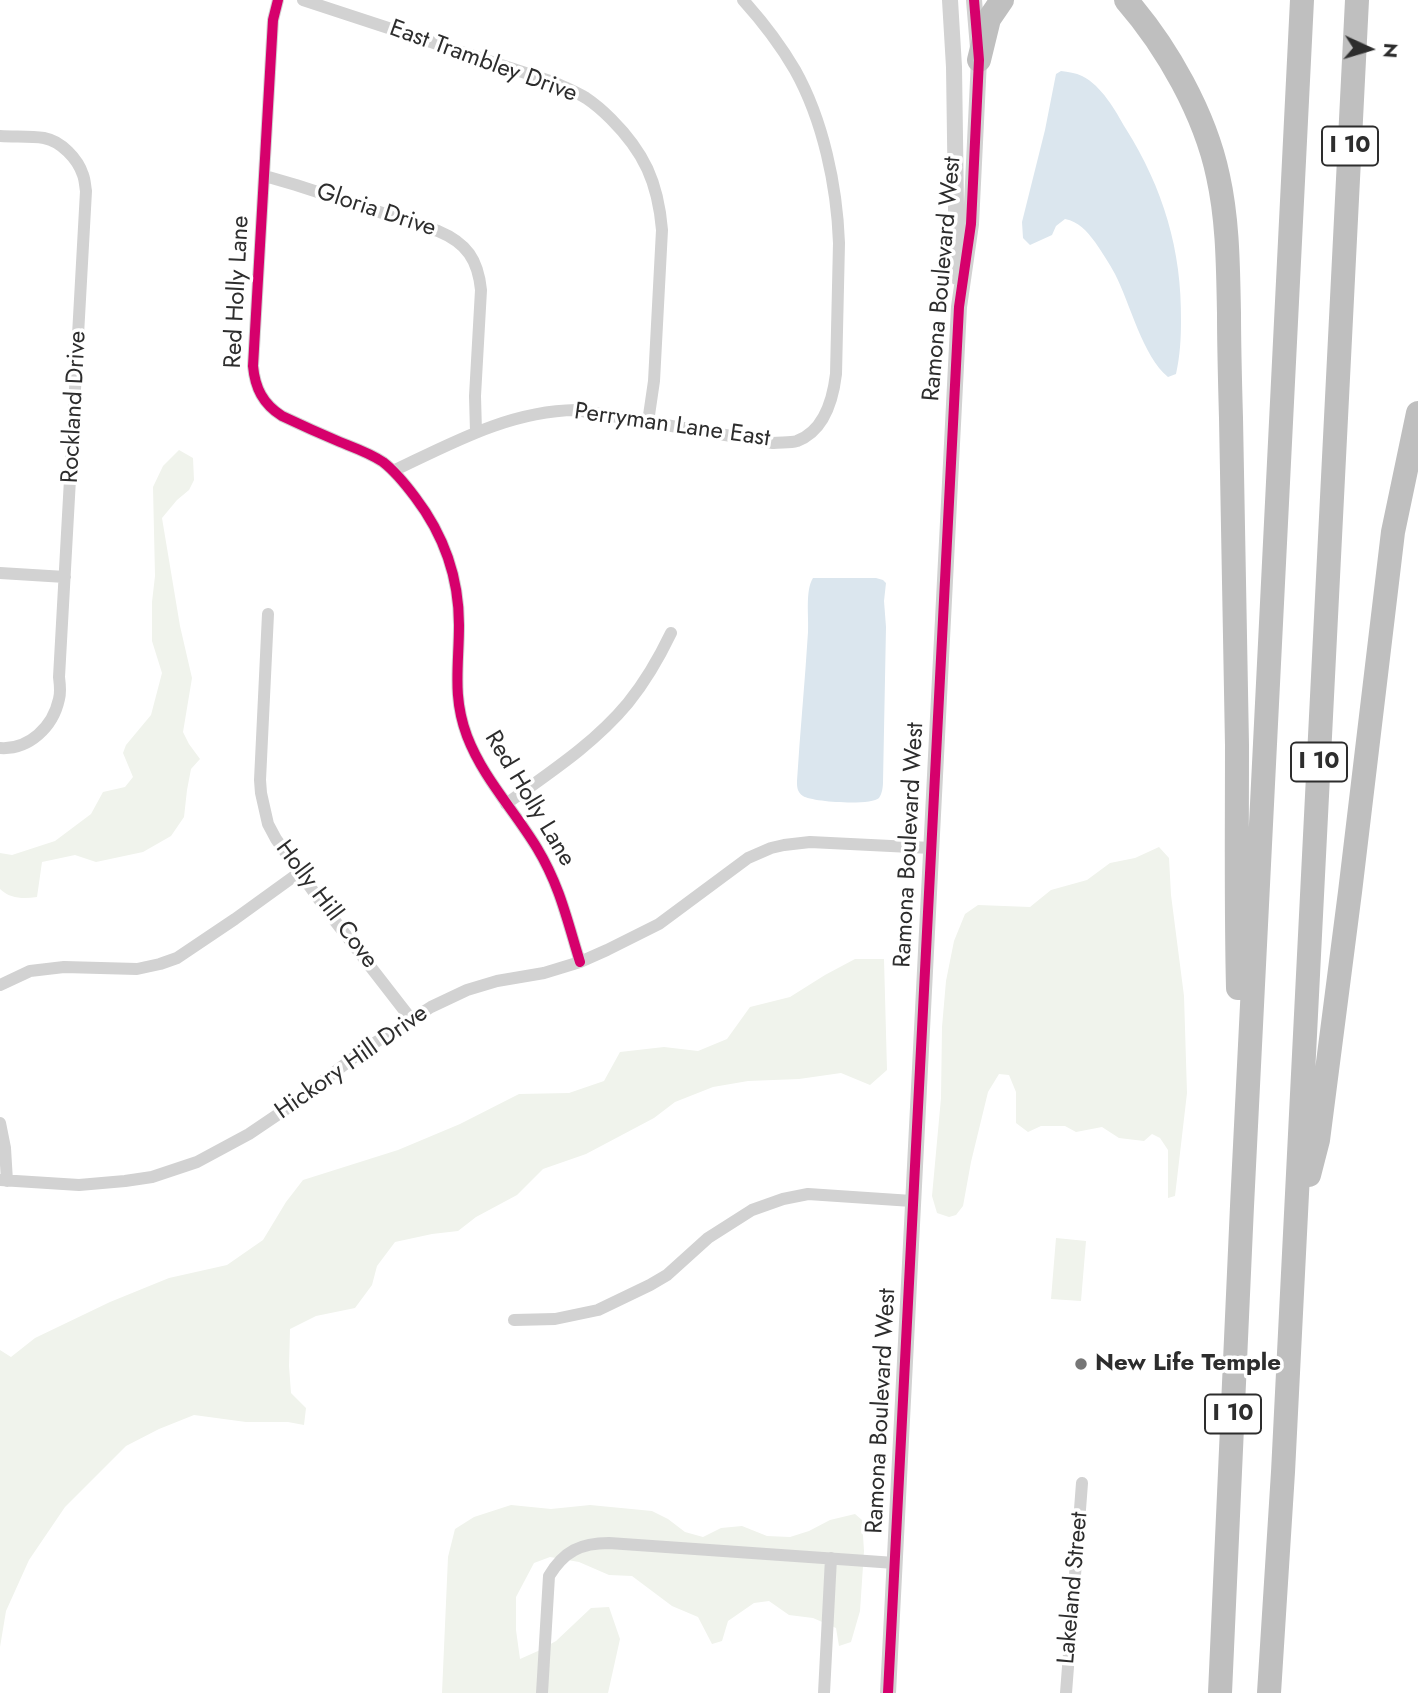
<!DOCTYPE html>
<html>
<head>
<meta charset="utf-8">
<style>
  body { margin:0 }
  #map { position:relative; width:1418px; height:1693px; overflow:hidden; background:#fff; font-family:Jost,sans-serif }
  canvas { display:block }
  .north { position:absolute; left:1334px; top:14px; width:70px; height:70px; -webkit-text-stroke:5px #fff; paint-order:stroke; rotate:94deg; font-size:19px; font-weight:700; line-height:28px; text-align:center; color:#2d2d2d }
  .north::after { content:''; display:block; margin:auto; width:24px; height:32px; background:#2d2d2d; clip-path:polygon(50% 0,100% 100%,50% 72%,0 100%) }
</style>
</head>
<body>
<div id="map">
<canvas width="1418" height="1693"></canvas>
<div class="north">N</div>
</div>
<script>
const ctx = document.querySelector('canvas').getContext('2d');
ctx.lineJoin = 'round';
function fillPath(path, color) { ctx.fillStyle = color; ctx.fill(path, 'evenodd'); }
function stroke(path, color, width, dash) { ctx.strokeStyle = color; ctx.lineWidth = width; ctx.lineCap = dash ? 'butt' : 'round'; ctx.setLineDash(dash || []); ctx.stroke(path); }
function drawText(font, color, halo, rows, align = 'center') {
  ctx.font = font + ' Jost,sans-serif'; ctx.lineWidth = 7; ctx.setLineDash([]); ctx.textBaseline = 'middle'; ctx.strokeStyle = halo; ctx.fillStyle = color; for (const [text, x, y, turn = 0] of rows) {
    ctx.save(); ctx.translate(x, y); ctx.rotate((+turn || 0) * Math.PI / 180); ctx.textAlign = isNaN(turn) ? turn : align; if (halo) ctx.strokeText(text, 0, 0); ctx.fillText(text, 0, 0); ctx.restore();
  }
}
const green = new Path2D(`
  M179,450L193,458L194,480L189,490L177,500L162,518L180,626L192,678L183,732L189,744L200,759L191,769L187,790L184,817L171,836L143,852L96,862L75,855L42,862L37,897C24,899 10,899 0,889V853L12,855L55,841L91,814L103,792L125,787L133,777L123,753L126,745L151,715L162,673L152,641V602L155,576L153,487L163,466Z
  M1159,847L1169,858L1171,895L1184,996L1187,1093L1175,1196L1168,1198V1150L1160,1138L1152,1134L1144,1141L1119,1138L1102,1127L1076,1132L1065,1126H1041L1028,1132L1016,1123V1092L1009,1075L999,1074L988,1092L971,1162L963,1206L956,1215L949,1217L937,1213L932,1196L941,1098L942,1027L946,981L954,941L965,914L978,905L1030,907L1051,890L1087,880L1110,863L1135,858Z
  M855,959H884L887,1070L870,1085L841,1073L799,1079L748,1081L713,1087L675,1102L654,1118L586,1154L543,1169L517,1195L476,1217L458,1231L432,1234L395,1242L377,1266L372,1285L355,1308L316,1316L290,1329L289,1366L291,1393L306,1408L304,1425L288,1422H246L194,1415L159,1429L126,1446L65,1507L29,1560L6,1611L0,1647V1350L11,1357L35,1338L110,1302L169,1278L227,1265L263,1240L286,1202L303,1180L398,1150L460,1124L519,1094L569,1093L604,1081L620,1052L664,1047L698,1051L727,1039L750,1007L790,997L825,975Z
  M1056,1238L1086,1241L1081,1301L1051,1299Z
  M511,1505L551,1509L590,1505L652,1511L668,1519L685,1532L703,1537L721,1528L742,1526L767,1536L790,1537L809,1531L830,1520L855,1514L862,1520L864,1551L860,1611L851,1642L839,1646L836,1628L813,1618L789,1615L769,1601L754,1603L728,1621L722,1641L712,1644L698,1617L672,1606L632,1576L609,1575L579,1562L550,1557L534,1563L516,1597V1630L520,1659L538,1651L556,1641L591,1608L609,1607L620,1639L608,1693H442L448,1557L455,1529L474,1517Z`);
const water = new Path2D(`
  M1061,71C1068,72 1076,73 1082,76C1102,86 1115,110 1126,129C1163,188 1182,250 1181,321C1181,339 1180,356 1176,374L1168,377C1143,357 1130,303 1115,274C1109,263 1102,252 1095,242C1086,230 1079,222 1065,219L1056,226L1052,235L1030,245L1023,238L1022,222L1045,130L1056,74Z
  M813,578H876L883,580L886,583L884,601L886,627L883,782C883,787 882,794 879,798C871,806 812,802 803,796C797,792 797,787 797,781C800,731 805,682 808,632C809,618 805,590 813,578Z`);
const minor = new Path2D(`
  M278,0L273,20L253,366C255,388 263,404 282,416C301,425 321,434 340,442C355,448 370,453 383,462C396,472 406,485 415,497C444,535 459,578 459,625C459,666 452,696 467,736C483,778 514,810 537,848C560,886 567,920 580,962
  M303,0L556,83C566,88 576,92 586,98C595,104 603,111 611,119C644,152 658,182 662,230L654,381L648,422
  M0,136C14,137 30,136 44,138C61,141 78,159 83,175C85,180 85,186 86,191L59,677C60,685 61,692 59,699C53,727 29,750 0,748
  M265,176L296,185L438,231C467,243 478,260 481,290L475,396L476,432
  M393,471C452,443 509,411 576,410L773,443C781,442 790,443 797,441C824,431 833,399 836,374L839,243C837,186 823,120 795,70C781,46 762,21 743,0
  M0,573L65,577
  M268,614L260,780L261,793L268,824L276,839L328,912L411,1019
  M506,804C549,773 594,744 628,703C645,682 659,658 671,633
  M0,985L30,971L64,967L137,969L160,964L177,958L235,919L300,872
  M0,1123L5,1148L7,1181
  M0,1180L79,1185L125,1181L152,1177L197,1162L249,1134L286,1109L365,1049L431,1007L467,990L497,981L544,973L580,962L607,950L659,924L748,858L771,848L784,845L810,842L931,848
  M514,1320L555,1319L598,1310L650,1285L667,1275L708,1238L752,1210L783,1199L808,1194L912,1201
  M542,1693L549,1576C564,1551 581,1543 609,1543L895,1563
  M824,1693L831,1558
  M1066,1693L1082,1483`);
const tertiary = new Path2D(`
  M950,0L954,67L957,277
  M888,1693L959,307L971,224L979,60L974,0`);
const motorway = new Path2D(`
  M1126,0C1167,47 1205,114 1218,176C1228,221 1228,267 1229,313C1229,348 1230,383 1231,418C1234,527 1236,636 1237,745C1237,826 1236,907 1238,988
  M979,60L989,19L1002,0
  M1309,1175L1318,1140L1350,892L1393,532L1418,413
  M1220,1693L1242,1206L1302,0
  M1269,1693L1283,1472L1357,0`);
const cycleway = new Path2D(`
  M278,0L273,20L253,366C255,388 263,404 282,416C301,425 321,434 340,442C355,448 370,453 383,462C396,472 406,485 415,497C444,535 459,578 459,625C459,666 452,696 467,736C483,778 514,810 537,848C560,886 567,920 580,962
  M888,1693L959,307L971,224L979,60L974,0`);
const markers = [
  [1081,1364,7,"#767676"]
];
const shields = [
  [1350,146,56],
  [1319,762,56],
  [1233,1414,56]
];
const shieldNames = [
  ["I 10",1350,146],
  ["I 10",1319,762],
  ["I 10",1233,1414]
];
const streetNames = [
  ["East Trambley Drive",483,62,20],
  ["Gloria Drive",376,211,18],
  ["Ramona Boulevard West",943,279,-85],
  ["Red Holly Lane",238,292,-87],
  ["Rockland Drive",75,407,-87],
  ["Perryman Lane East",672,426,8],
  ["Red Holly Lane",529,799,59],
  ["Ramona Boulevard West",910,845,-87],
  ["Holly Hill Cove",326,905,53],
  ["Hickory Hill Drive",352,1063,-35],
  ["Ramona Boulevard West",882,1411,-87],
  ["Lakeland Street",1074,1588,-85]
];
const poiNames = [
  ["New Life Temple",1095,1364]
];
fillPath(green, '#f0f3ec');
fillPath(water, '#dbe6ee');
stroke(minor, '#d2d2d2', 12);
stroke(tertiary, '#d2d2d2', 16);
stroke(motorway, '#bfbfbf', 24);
stroke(cycleway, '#d6006c', 10);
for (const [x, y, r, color] of markers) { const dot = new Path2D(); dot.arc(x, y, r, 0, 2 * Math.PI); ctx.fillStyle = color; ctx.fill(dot); stroke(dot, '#fff', 2.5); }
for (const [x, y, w] of shields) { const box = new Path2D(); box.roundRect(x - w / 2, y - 19.5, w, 39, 5); ctx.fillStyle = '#fff'; ctx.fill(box); stroke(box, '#2d2d2d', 2); }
drawText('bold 23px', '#2d2d2d', null, shieldNames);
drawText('24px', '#2d2d2d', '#fff', streetNames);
drawText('bold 24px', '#2d2d2d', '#fff', poiNames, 'left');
</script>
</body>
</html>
